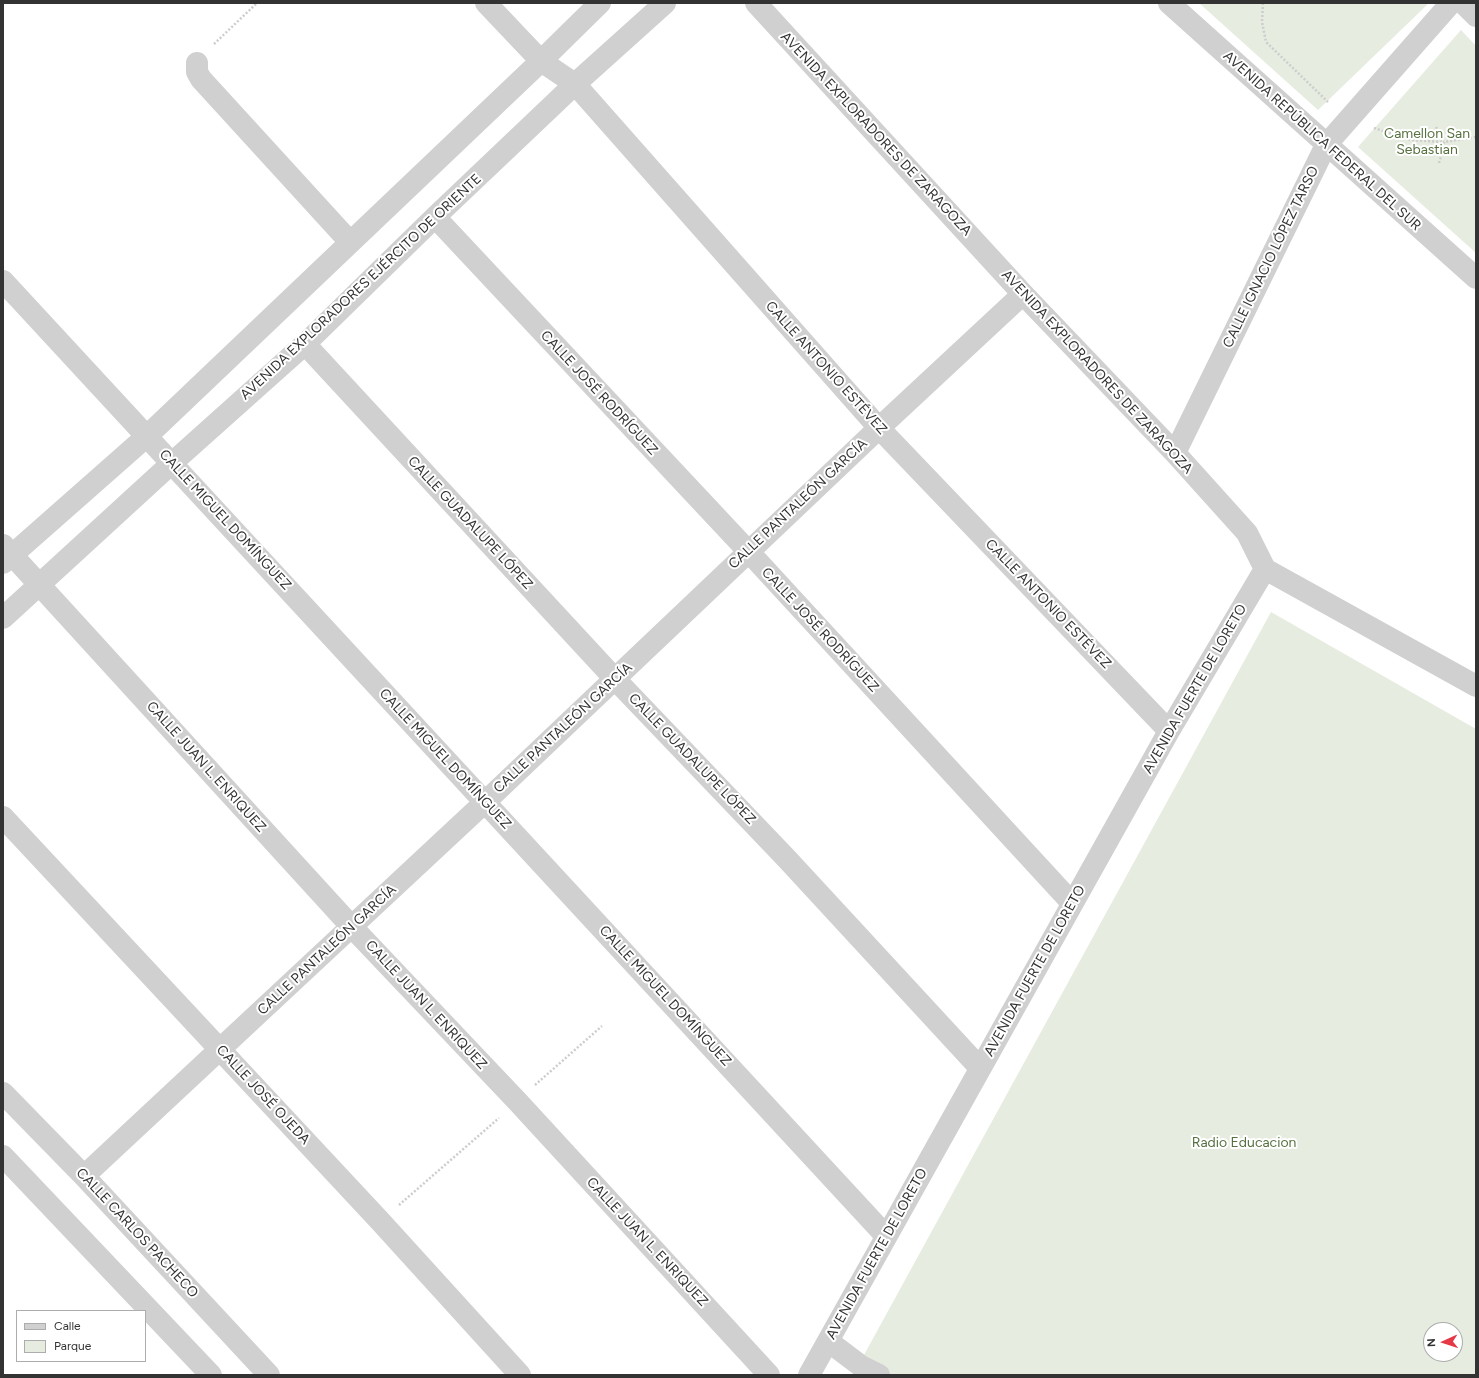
<!DOCTYPE html>
<html>
<head>
<meta charset="utf-8">
<style>
  body { margin:0 }
  #map { position:relative; width:1479px; height:1378px; overflow:hidden; background:#fff; font-family:Figtree,sans-serif }
  canvas { display:block }
  .frame { position:absolute; inset:0; border:4px solid #333; pointer-events:none }
  .legend { position:absolute; left:16px; top:1310px; width:130px; height:52px; box-sizing:border-box; background:#fff; border:1px solid #adadad; margin:0; padding:5px 7px; list-style:none; font-size:12px; color:#333 }
  .legend li { display:flex; align-items:center; gap:8px; height:20px }
  .legend b { width:20px; border:1px solid #adadad }
  .north { position:absolute; left:1423px; top:1322px; width:40px; height:40px; box-sizing:border-box; background:#fff; border:1px solid #adadad; border-radius:50%; rotate:267deg; font-size:11px; font-weight:700; line-height:16px; text-align:center; color:#333 }
  .north::after { content:''; display:block; margin:auto; width:14px; height:18px; background:#e63946; clip-path:polygon(50% 0,100% 100%,50% 72%,0 100%) }
</style>
</head>
<body>
<div id="map">
<canvas width="1479" height="1378"></canvas>
<div class="frame"></div>
<ul class="legend">
<li><b style="height:5px;background:#d0d0d0"></b>Calle</li>
<li><b style="height:11px;background:#e6ecdf"></b>Parque</li>
</ul>
<div class="north">N</div>
</div>
<script>
const ctx = document.querySelector('canvas').getContext('2d');
ctx.lineJoin = 'round';
function fillPath(path, color) { ctx.fillStyle = color; ctx.fill(path, 'evenodd'); }
function stroke(path, color, width, dash) { ctx.strokeStyle = color; ctx.lineWidth = width; ctx.lineCap = dash ? 'butt' : 'round'; ctx.setLineDash(dash || []); ctx.stroke(path); }
function drawText(font, color, halo, rows, align = 'center') {
  ctx.font = font + ' Figtree,sans-serif'; ctx.lineWidth = 4; ctx.setLineDash([]); ctx.textBaseline = 'middle'; ctx.strokeStyle = halo; ctx.fillStyle = color; for (const [text, x, y, turn = 0] of rows) {
    ctx.save(); ctx.translate(x, y); ctx.rotate((+turn || 0) * Math.PI / 180); ctx.textAlign = isNaN(turn) ? turn : align; if (halo) ctx.strokeText(text, 0, 0); ctx.fillText(text, 0, 0); ctx.restore();
  }
}
const green = new Path2D(`
  M1199,3H1429L1318,110Z
  M1461,30L1476,46V253L1358,147Z
  M1271,612L1476,729V1375H853ZM1431,1330H1455V1354H1431Z`);
const path = new Path2D(`
  M1263,3L1262,22L1266,42L1328,102
  M214,44L257,3
  M1436,127L1444,141
  M1374,128L1411,140L1444,142
  M1439,163L1444,147V142L1476,137
  M535,1085L602,1026
  M399,1205L499,1118`);
const minor = new Path2D(`
  M486,3L541,61L575,84L879,428L1169,731
  M756,3L1023,294L1175,453L1247,533L1265,569L1476,686
  M1169,3L1476,278
  M1463,3L1476,16
  M197,63V72L201,79L350,242
  M435,217L748,551L1072,903
  M3,281L886,1236
  M305,344L615,679L787,859L980,1068
  M1175,453L1326,145L1451,3
  M3,545L351,926L518,1102L769,1375
  M3,563L147,436L541,61L600,3
  M3,618L172,463L305,344L435,217L575,84L665,3
  M3,817L380,1221L520,1375
  M3,1093L84,1176L269,1375
  M3,1156L211,1375
  M84,1176L484,803L879,428L1023,294
  M828,1341L861,1366L879,1375
  M809,1375L1169,731L1265,569`);
const streetNames = [
  ["AVENIDA EXPLORADORES DE ZARAGOZA",876,134,47],
  ["AVENIDA REPÚBLICA FEDERAL DEL SUR",1322,141,42],
  ["CALLE IGNACIO LÓPEZ TARSO",1271,257,-64],
  ["AVENIDA EXPLORADORES EJÉRCITO DE ORIENTE",361,287,-43],
  ["CALLE ANTONIO ESTÉVEZ",826,368,48],
  ["AVENIDA EXPLORADORES DE ZARAGOZA",1097,372,47],
  ["CALLE JOSÉ RODRÍGUEZ",599,393,47],
  ["CALLE PANTALEÓN GARCÍA",798,504,-43],
  ["CALLE MIGUEL DOMÍNGUEZ",225,520,47],
  ["CALLE GUADALUPE LÓPEZ",470,523,47],
  ["CALLE ANTONIO ESTÉVEZ",1048,604,46],
  ["CALLE JOSÉ RODRÍGUEZ",820,630,47],
  ["AVENIDA FUERTE DE LORETO",1195,689,-60],
  ["CALLE PANTALEÓN GARCÍA",563,728,-43],
  ["CALLE MIGUEL DOMÍNGUEZ",445,759,47],
  ["CALLE GUADALUPE LÓPEZ",692,759,46],
  ["CALLE JUAN L. ENRIQUEZ",206,767,48],
  ["CALLE PANTALEÓN GARCÍA",327,950,-43],
  ["AVENIDA FUERTE DE LORETO",1035,971,-61],
  ["CALLE MIGUEL DOMÍNGUEZ",665,996,47],
  ["CALLE JUAN L. ENRIQUEZ",426,1005,47],
  ["CALLE JOSÉ OJEDA",263,1095,47],
  ["CALLE CARLOS PACHECO",137,1233,47],
  ["CALLE JUAN L. ENRIQUEZ",647,1242,47],
  ["AVENIDA FUERTE DE LORETO",877,1254,-61]
];
const parkNames = [
  ["Camellon San",1427,134],
  ["Sebastian",1427,150],
  ["Radio Educacion",1244,1143]
];
fillPath(green, '#e6ecdf');
stroke(path, '#cdcdcd', 2.5, [2, 2]);
stroke(minor, '#d0d0d0', 22);
drawText('14px', '#333', '#fff', streetNames);
drawText('14px', '#56703f', '#fff', parkNames);
</script>
</body>
</html>
